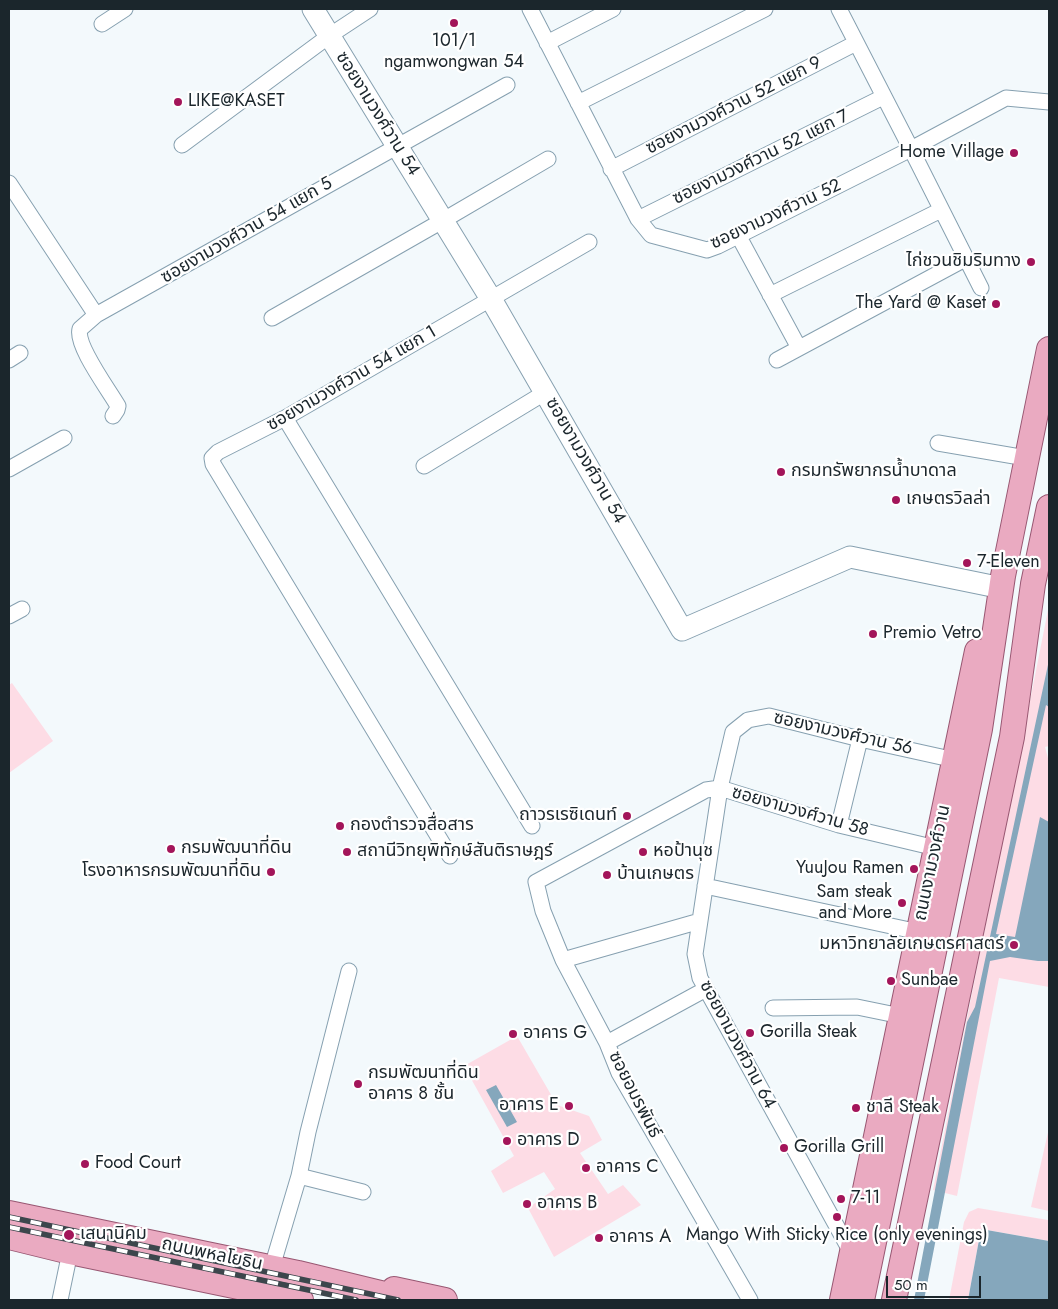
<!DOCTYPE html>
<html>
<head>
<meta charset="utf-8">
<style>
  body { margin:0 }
  #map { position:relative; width:1058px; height:1309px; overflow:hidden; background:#f3f9fc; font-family:Jost,sans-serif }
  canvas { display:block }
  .frame { position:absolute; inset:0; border:10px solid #1b262c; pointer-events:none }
  .scale { position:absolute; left:886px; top:1276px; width:95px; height:22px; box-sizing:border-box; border:2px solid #1b262c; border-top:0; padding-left:6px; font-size:15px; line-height:18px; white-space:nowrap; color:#1b262c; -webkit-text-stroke:4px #fff; paint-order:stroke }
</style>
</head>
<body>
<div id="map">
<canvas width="1058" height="1309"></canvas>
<div class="frame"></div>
<div class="scale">50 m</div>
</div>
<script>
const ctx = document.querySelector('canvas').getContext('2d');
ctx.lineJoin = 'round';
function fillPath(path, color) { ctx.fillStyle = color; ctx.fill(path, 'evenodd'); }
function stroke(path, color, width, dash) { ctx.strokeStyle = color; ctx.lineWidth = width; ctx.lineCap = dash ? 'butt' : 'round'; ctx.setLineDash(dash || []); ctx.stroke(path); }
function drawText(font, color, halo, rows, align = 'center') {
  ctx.font = font + ' Jost,"Noto Sans Thai",sans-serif'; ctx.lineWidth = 4.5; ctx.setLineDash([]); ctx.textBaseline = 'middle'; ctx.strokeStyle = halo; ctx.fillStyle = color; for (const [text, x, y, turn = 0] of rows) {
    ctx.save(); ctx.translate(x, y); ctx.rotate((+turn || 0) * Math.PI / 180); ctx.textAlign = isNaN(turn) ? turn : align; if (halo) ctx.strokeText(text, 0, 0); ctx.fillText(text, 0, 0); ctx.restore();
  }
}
const green = new Path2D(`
  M1049,605V746L1045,747L1049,762V987L999,978L957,1196L933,1190Z
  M12,683L53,741L9,773V685Z
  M517,1036L557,1105L589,1116L602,1140L580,1153L608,1194L623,1185L641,1205L554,1257L528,1208L555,1189L544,1172L503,1193L491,1171L514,1156L464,1066Z
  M1049,1128V1211L1031,1207Z
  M978,1208L1048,1220L1049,1241L981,1229L968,1300H949L964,1222L969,1212Z`);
const water = new Path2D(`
  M1049,660V707L1046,705L996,934L1015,937L1040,817L1049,822V961H1038L1010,957L990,961L924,1300H914L967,1022L975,1007Z
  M496,1085L517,1122L507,1127L486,1090Z
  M981,1229L1049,1241V1300H968Z`);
const street = new Path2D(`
  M530,9L638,219L651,235L707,250L718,246L911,149L1006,98L1049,102
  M839,9L911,149L981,288
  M102,24L125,9
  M547,43L613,9
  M578,103L765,9
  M182,145L329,36L370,9
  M611,169L856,43
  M9,183L96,315
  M638,219L883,97
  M738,235L799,348
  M770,295L941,210
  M272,318L442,221L548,159
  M9,360L20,353
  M777,360L965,259
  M113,416L117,410L118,406C109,390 75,345 80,329L96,315L507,85
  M285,418L532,826
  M938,443L1026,458
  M424,466L546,392
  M9,469L64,438
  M9,616L22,609
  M839,825L860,739
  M450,856L213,464L212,458L218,452L285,418L589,242
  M705,886L919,932
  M563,960L700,921
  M773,1008L857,1007L901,1016
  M607,1043L706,989
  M299,1176L363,1192
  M852,1254L700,978L695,954L720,788L733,732L748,720L769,716L860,739L955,760
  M272,1267L299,1176L308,1132L349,971
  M60,1300L70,1252
  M750,1300L619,1073L607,1043L563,960L543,911L536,882L706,790L720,788L839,825L936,848`);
const secondary = new Path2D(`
  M313,9L491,299L682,630L850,557L997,587`);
const primary = new Path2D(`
  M9,1213L298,1273L409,1300
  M9,1237L70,1252L301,1300
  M394,1289L445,1300
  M842,1300L977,651
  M862,1300L980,729L1003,576L1049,349
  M894,1300L1012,737L1033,584L1049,507`);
const rail = new Path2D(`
  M9,1217L398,1300
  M9,1227L356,1300`);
const markers = [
  [454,23,5,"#a3155a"],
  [178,102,5,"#a3155a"],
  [1014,153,5,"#a3155a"],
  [1031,262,5,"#a3155a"],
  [996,304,5,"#a3155a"],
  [781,472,5,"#a3155a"],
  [896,500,5,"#a3155a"],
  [967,563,5,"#a3155a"],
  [873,634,5,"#a3155a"],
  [627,816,5,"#a3155a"],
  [340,826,5,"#a3155a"],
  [171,849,5,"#a3155a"],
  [347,852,5,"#a3155a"],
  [643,852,5,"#a3155a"],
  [914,869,5,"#a3155a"],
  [271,872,5,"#a3155a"],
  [607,875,5,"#a3155a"],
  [902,903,5,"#a3155a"],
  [1014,945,5,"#a3155a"],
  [891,981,5,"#a3155a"],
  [750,1033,5,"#a3155a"],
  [513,1034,5,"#a3155a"],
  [358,1084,5,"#a3155a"],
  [569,1106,5,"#a3155a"],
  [856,1108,5,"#a3155a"],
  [507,1141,5,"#a3155a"],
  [784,1148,5,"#a3155a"],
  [85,1164,5,"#a3155a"],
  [586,1168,5,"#a3155a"],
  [841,1199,5,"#a3155a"],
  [527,1204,5,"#a3155a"],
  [837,1217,5,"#a3155a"],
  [69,1235,6,"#a3155a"],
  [599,1238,5,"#a3155a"]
];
const poiNames = [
  ["101/1",454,42,"center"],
  ["ngamwongwan 54",454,63,"center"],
  ["LIKE@KASET",188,102],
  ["Home Village",1004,153,"right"],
  ["ไก่ชวนชิมริมทาง",1021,262,"right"],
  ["The Yard @ Kaset",986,304,"right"],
  ["กรมทรัพยากรน้ำบาดาล",791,472],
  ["เกษตรวิลล่า",906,500],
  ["7-Eleven",977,563],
  ["Premio Vetro",883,634],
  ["ถาวรเรซิเดนท์",617,816,"right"],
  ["กองตำรวจสื่อสาร",350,826],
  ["กรมพัฒนาที่ดิน",181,849],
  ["สถานีวิทยุพิทักษ์สันติราษฎร์",357,852],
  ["หอป้านุช",653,852],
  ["YuuJou Ramen",904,869,"right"],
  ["โรงอาหารกรมพัฒนาที่ดิน",261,872,"right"],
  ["บ้านเกษตร",617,875],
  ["Sam steak",892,893,"right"],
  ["and More",892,914,"right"],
  ["มหาวิทยาลัยเกษตรศาสตร์",1004,945,"right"],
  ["Sunbae",901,981],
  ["Gorilla Steak",760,1033],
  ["อาคาร G",523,1034],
  ["กรมพัฒนาที่ดิน",368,1074],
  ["อาคาร 8 ชั้น",368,1095],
  ["อาคาร E",559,1106,"right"],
  ["ชาลี Steak",866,1108],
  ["อาคาร D",517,1141],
  ["Gorilla Grill",794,1148],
  ["Food Court",95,1164],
  ["อาคาร C",596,1168],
  ["7-11",851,1199],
  ["อาคาร B",537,1204],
  ["เสนานิคม",80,1235],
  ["Mango With Sticky Rice (only evenings)",837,1236,"center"],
  ["อาคาร A",609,1238]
];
const streetNames = [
  ["ซอยงามวงศ์วาน 52 แยก 9",734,106,-27],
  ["ซอยงามวงศ์วาน 54",377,114,58],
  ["ซอยงามวงศ์วาน 52 แยก 7",761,158,-26],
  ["ซอยงามวงศ์วาน 52",776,215,-25],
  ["ซอยงามวงศ์วาน 54 แยก 5",247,231,-30],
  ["ซอยงามวงศ์วาน 54 แยก 1",352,379,-30],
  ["ซอยงามวงศ์วาน 54",585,461,60],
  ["ซอยงามวงศ์วาน 56",843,734,13],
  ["ซอยงามวงศ์วาน 58",800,812,16],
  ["ถนนงามวงศ์วาน",933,863,-78],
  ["ซอยงามวงศ์วาน 64",737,1045,62],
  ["ซอยอมรพันธ์",634,1095,63],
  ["ถนนพหลโยธิน",212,1255,12]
];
fillPath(green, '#fddce5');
fillPath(water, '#85a7bc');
stroke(street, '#86a0b0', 17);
stroke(secondary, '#86a0b0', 23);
stroke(primary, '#985772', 26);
stroke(street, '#fff', 15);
stroke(secondary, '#fff', 21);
stroke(primary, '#eaaac1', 24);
stroke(rail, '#3c464c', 5.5);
stroke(rail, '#fff', 4, [11]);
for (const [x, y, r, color] of markers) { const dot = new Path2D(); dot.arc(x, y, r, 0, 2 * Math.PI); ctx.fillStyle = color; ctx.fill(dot); stroke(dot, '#fff', 2); }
drawText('18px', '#1b262c', '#fff', poiNames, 'left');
drawText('18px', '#1b262c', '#fff', streetNames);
</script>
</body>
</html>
